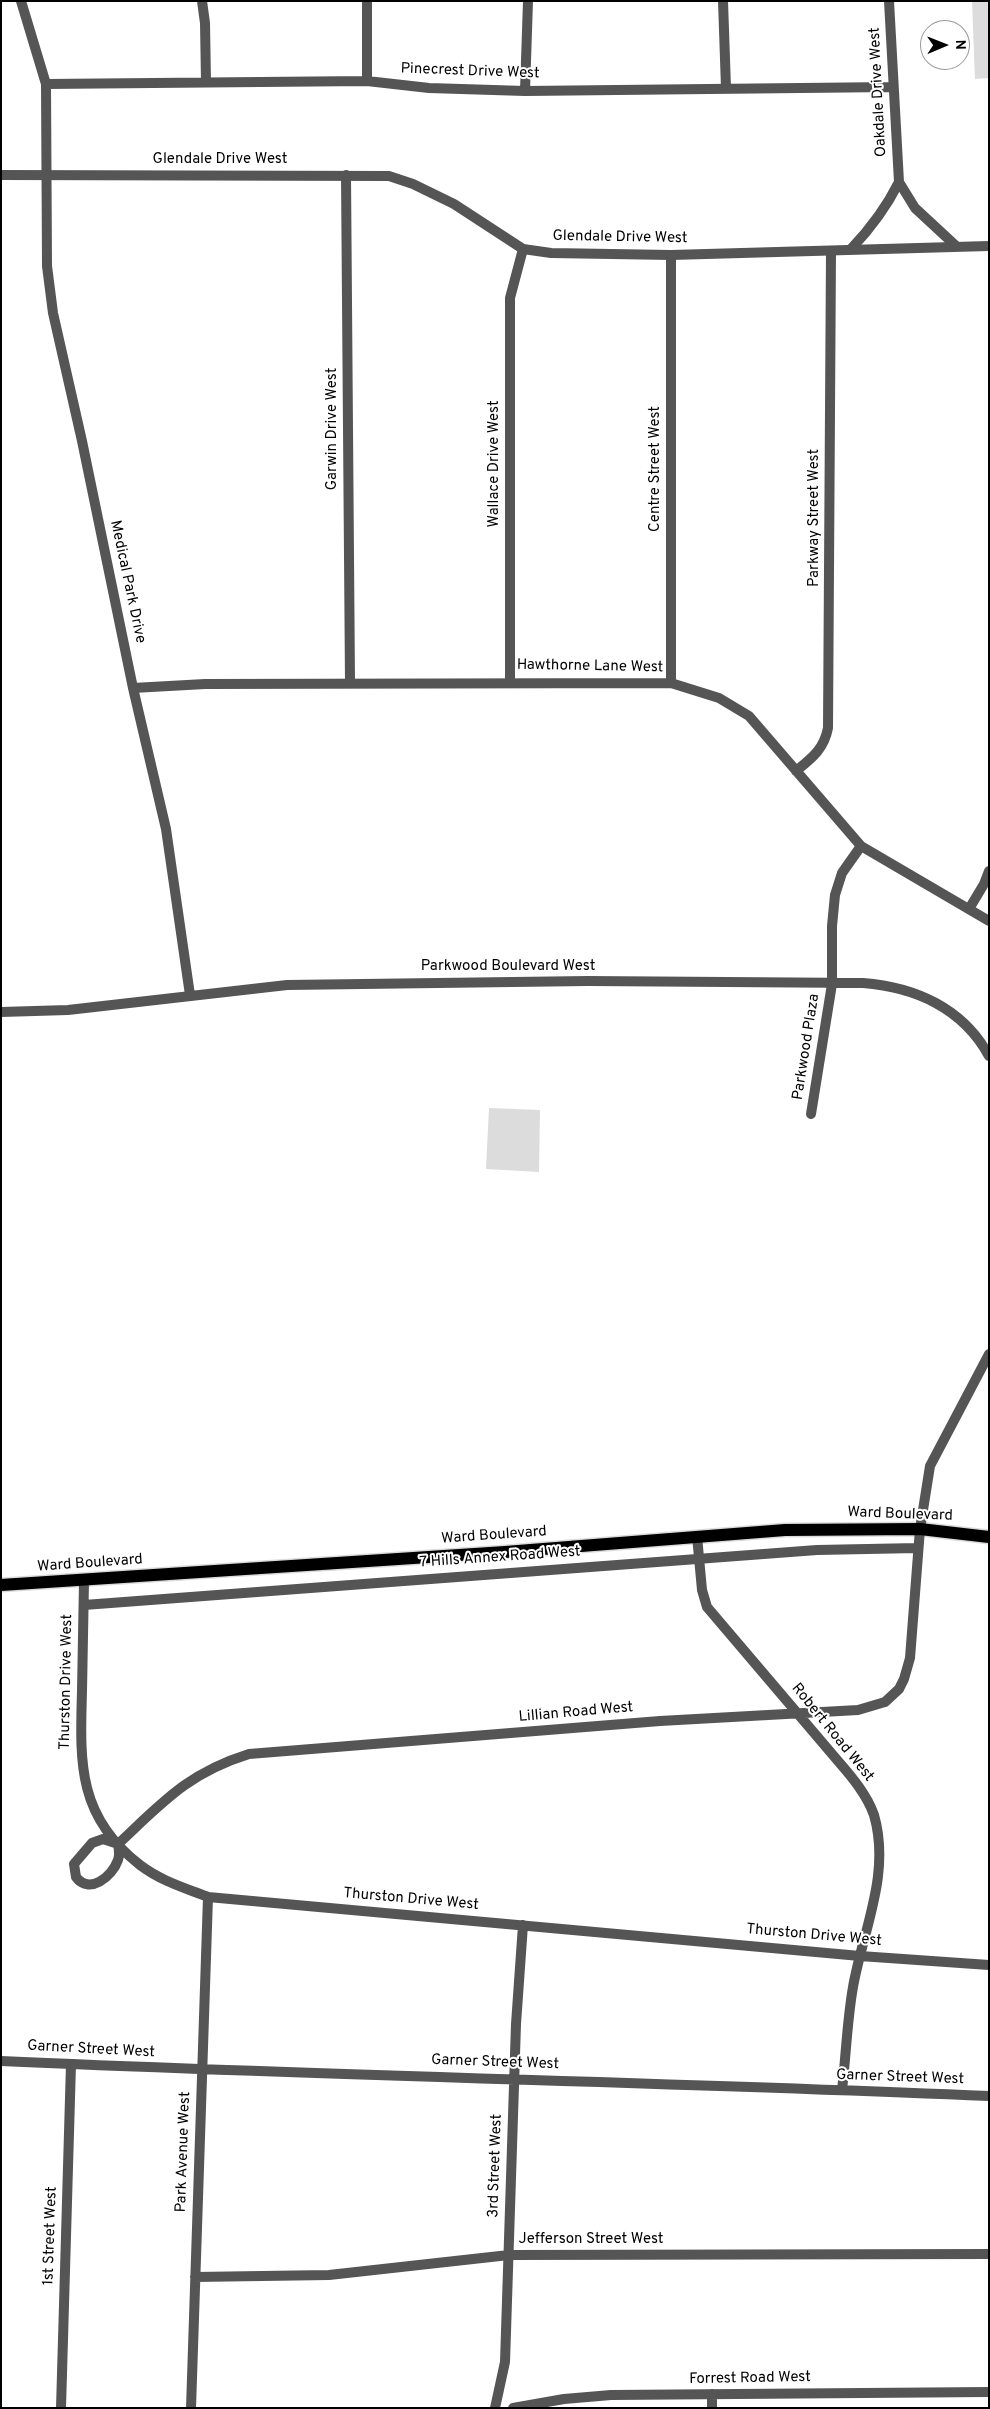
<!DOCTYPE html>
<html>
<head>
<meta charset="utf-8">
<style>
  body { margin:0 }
  #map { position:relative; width:990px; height:2409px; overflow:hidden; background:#fff; font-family:Overpass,sans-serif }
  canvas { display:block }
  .frame { position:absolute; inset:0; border:2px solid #000; pointer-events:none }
  .north { position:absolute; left:920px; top:20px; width:50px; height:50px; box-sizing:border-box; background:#fff; border:1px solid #999; border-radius:50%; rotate:89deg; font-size:14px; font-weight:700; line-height:20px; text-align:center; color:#000 }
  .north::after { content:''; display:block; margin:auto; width:18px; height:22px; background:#000; clip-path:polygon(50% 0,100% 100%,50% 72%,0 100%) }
</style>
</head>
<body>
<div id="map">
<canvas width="990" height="2409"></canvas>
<div class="frame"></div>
<div class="north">N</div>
</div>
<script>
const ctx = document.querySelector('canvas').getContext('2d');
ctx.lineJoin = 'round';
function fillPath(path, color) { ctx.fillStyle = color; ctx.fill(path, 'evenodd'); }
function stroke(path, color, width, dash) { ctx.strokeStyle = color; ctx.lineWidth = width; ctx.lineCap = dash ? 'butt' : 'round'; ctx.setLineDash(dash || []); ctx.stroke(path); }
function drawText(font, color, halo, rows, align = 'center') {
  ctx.font = font + ' Overpass,sans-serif'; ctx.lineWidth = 4; ctx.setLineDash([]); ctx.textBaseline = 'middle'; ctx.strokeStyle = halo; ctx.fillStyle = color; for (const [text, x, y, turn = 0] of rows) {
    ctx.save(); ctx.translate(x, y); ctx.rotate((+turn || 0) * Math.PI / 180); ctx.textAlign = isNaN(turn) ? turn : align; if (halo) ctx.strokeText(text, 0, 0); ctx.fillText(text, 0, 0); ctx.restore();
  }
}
const green = new Path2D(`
  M972,1H989V78L975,79Z
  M489,1108L540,1110L539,1172L486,1169Z`);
const minor = new Path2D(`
  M21,1L46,84L47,266L53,313L82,441L133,688L166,829L190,995
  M202,1L205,23L206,82
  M367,1V81
  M723,1L726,88
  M889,1L899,182L915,208L956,246
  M46,84L367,81L429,88L525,91L893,87
  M525,91L528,1
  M346,175L350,683
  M851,249C871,228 886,208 899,182
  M510,682V298L523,249
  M671,683V255
  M133,688L205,684L671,683L719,698L749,716L861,846L989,921
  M796,771C812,758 824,749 828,728L831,251
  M969,909L984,884L989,871
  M1,1012L68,1010L287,985L588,981L863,983C915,987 963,1008 989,1056
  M811,1114L832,984V926L835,895L842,873L861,846
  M697,1536L702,1590L707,1607L838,1761C852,1777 867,1795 874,1815C891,1874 863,1930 853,1987C847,2021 846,2056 842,2090
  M84,1581C83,1617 83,1654 82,1691C80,1762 77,1816 140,1865C161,1881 185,1888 208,1897L860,1956L989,1965
  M84,1605L817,1550L918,1548
  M103,1839L118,1844C119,1850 120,1855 118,1860C112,1877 89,1895 76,1877L74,1864L92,1843Z
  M118,1844C163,1802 188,1773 249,1754L660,1721L858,1710L885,1702L899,1689L904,1679L910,1658L920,1529L930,1466L989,1354
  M1,2061C330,2076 660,2082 989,2096
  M195,2277L329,2275L509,2255L989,2254
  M712,2394V2408
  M61,2408L71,2064
  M191,2408L208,1897
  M495,2408L505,2362L516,2024L523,1925
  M513,2408L564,2399L611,2395L989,2392`);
const tertiary = new Path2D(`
  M1,175L389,176L413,184L454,204L523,249L551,253L671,255L989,246`);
const primary = new Path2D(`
  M1,1585L505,1552L785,1530L920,1529L989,1537`);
const streetNames = [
  ["Pinecrest Drive West",470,72,2],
  ["Oakdale Drive West",879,92,-93],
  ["Glendale Drive West",220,160],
  ["Glendale Drive West",620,238,1],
  ["Garwin Drive West",333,429,-90],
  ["Wallace Drive West",495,464,-90],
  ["Centre Street West",656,469,-90],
  ["Parkway Street West",815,518,-90],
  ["Medical Park Drive",127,582,78],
  ["Hawthorne Lane West",590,667,1],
  ["Parkwood Boulevard West",508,967],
  ["Parkwood Plaza",807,1047,-81],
  ["Ward Boulevard",900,1515,2],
  ["Ward Boulevard",494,1536,-4],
  ["7 Hills Annex Road West",500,1558,-4],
  ["Ward Boulevard",90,1564,-4],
  ["Thurston Drive West",67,1682,-89],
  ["Lillian Road West",576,1713,-5],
  ["Robert Road West",832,1733,51],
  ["Thurston Drive West",411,1900,5],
  ["Thurston Drive West",814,1936,5],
  ["Garner Street West",91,2050,3],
  ["Garner Street West",495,2063,2],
  ["Garner Street West",900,2078,2],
  ["Park Avenue West",184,2152,-88],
  ["3rd Street West",496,2166,-88],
  ["1st Street West",51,2236,-88],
  ["Jefferson Street West",591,2240],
  ["Forrest Road West",750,2379,-1]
];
fillPath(green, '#dcdcdc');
stroke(primary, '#dbdbdb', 15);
stroke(minor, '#555', 10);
stroke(tertiary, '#555', 10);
stroke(primary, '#000', 12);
drawText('15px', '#000', '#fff', streetNames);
</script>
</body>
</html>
